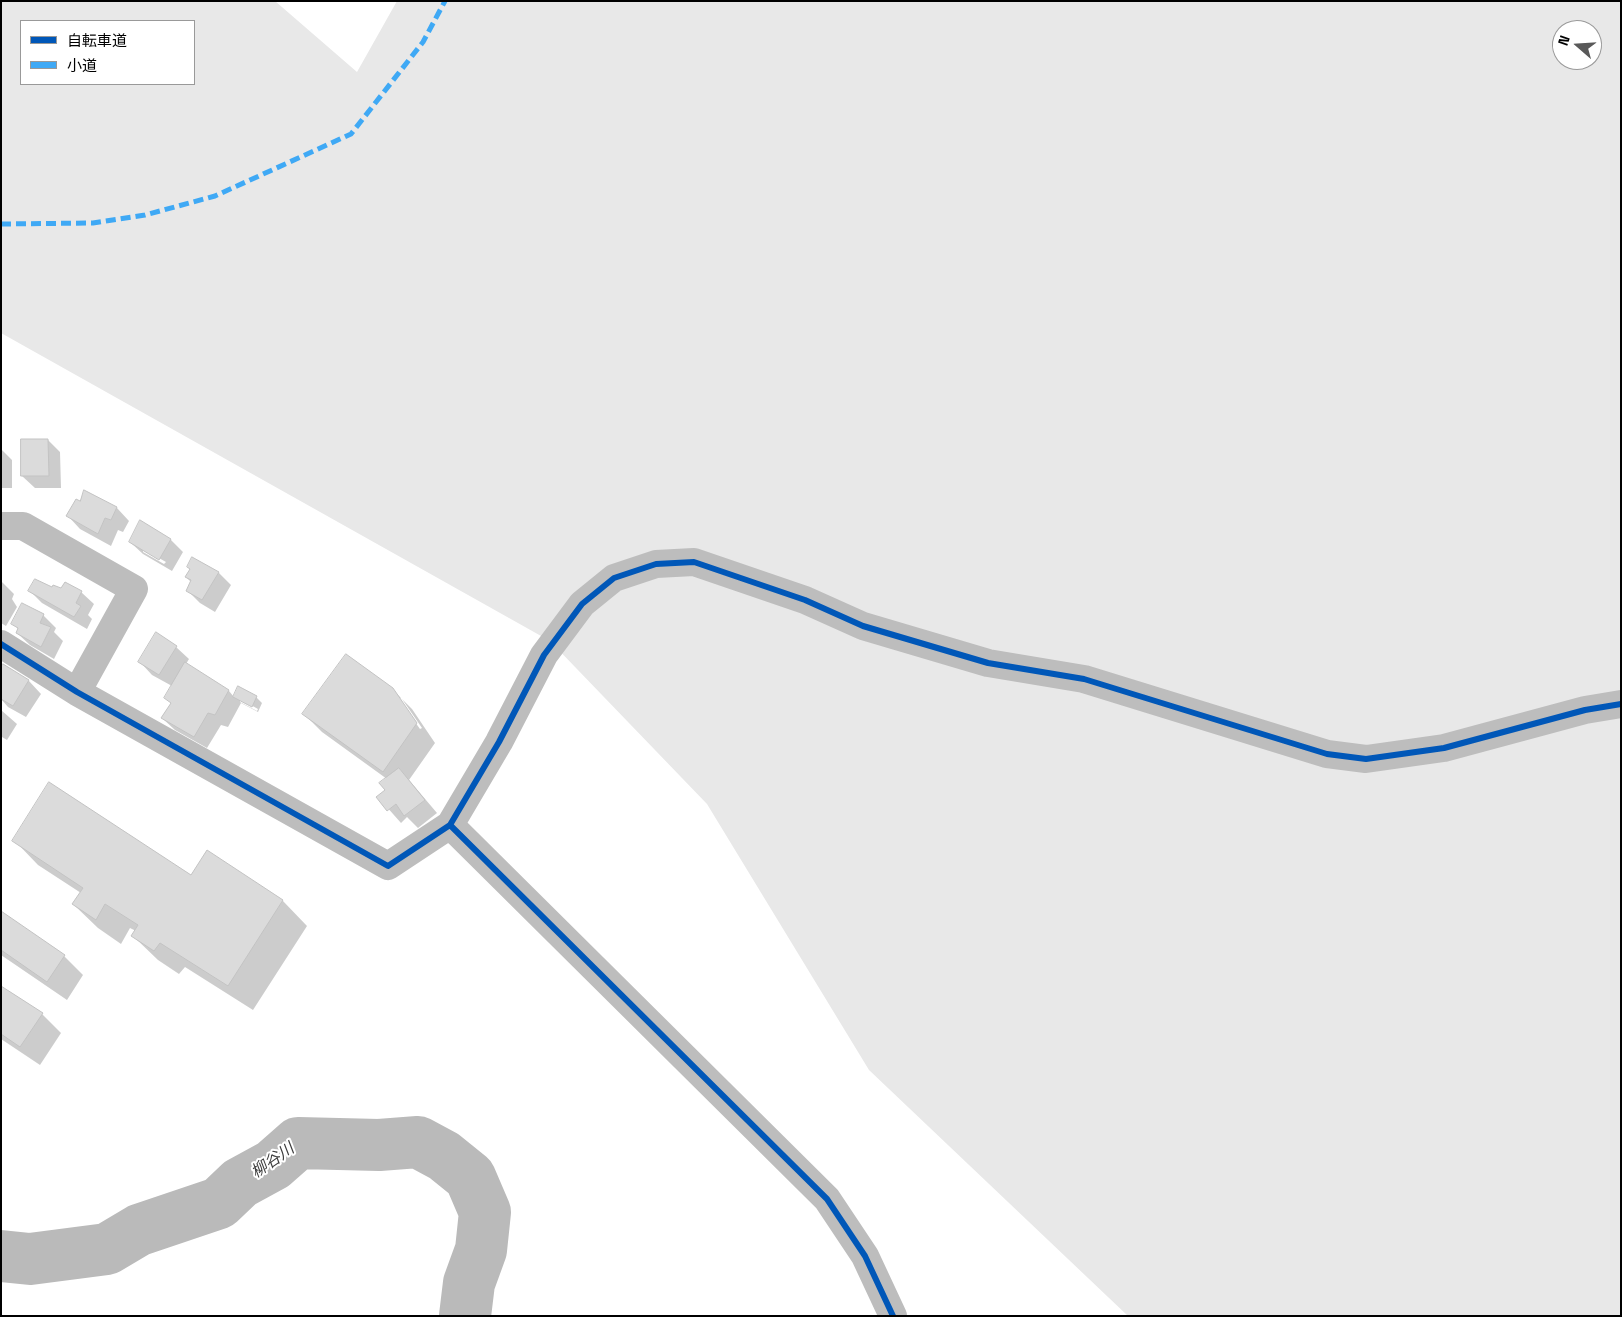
<!DOCTYPE html>
<html>
<head>
<meta charset="utf-8">
<style>
  body { margin:0 }
  #map { position:relative; width:1622px; height:1317px; overflow:hidden; background:#fff; font-family:"Space Grotesk","Noto Sans JP",sans-serif }
  canvas { display:block }
  .frame { position:absolute; inset:0; border:2px solid #000; pointer-events:none }
  .legend { position:absolute; left:20px; top:20px; width:175px; height:65px; box-sizing:border-box; background:#fff; border:1px solid #999; margin:0; padding:6px 9px; list-style:none; font-size:15px; color:#000 }
  .legend li { display:flex; align-items:center; gap:10px; height:25px }
  .legend b { width:25px; border:1px solid #999 }
  .north { position:absolute; left:1552px; top:20px; width:50px; height:50px; box-sizing:border-box; background:#fff; border:1px solid #999; border-radius:50%; rotate:289deg; font-size:14px; font-weight:700; line-height:20px; text-align:center; color:#000 }
  .north::after { content:''; display:block; margin:auto; width:18px; height:22px; background:#595959; clip-path:polygon(50% 0,100% 100%,50% 72%,0 100%) }
</style>
</head>
<body>
<div id="map">
<canvas width="1622" height="1317"></canvas>
<div class="frame"></div>
<ul class="legend">
<li><b style="height:6px;background:#0057b8"></b>自転車道</li>
<li><b style="height:6px;background:#3fa9f5"></b>小道</li>
</ul>
<div class="north">N</div>
</div>
<script>
const ctx = document.querySelector('canvas').getContext('2d');
ctx.lineJoin = 'round';
function fillPath(path, color) { ctx.fillStyle = color; ctx.fill(path, 'evenodd'); }
function stroke(path, color, width, dash) { ctx.strokeStyle = color; ctx.lineWidth = width; ctx.lineCap = dash ? 'butt' : 'round'; ctx.setLineDash(dash || []); ctx.stroke(path); }
function drawText(font, color, halo, rows, align = 'center') {
  ctx.font = font + ' "Space Grotesk","Noto Sans JP",sans-serif'; ctx.lineWidth = 4; ctx.setLineDash([]); ctx.textBaseline = 'middle'; ctx.strokeStyle = halo; ctx.fillStyle = color; for (const [text, x, y, turn = 0] of rows) {
    ctx.save(); ctx.translate(x, y); ctx.rotate((+turn || 0) * Math.PI / 180); ctx.textAlign = isNaN(turn) ? turn : align; if (halo) ctx.strokeText(text, 0, 0); ctx.fillText(text, 0, 0); ctx.restore();
  }
}
const green = new Path2D(`
  M1,1H275L357,72L397,1H1621V1316H1128L869,1070L707,804L550,641L1,333ZM21,21H194V84H21ZM1562,30H1592V60H1562Z`);
const shadow = new Path2D(`
  M48,440L60,452L61,488H35L22,476Z
  M1,449L12,460V488H1Z
  M81,502L117,508L129,521L123,532L118,530L111,546L80,529L68,516Z
  M141,522L171,540L183,552L172,571L143,554L130,542ZM143,549L166,562L164,564L143,552Z
  M193,559L219,573L231,585L215,612L200,603L188,591L191,582L186,577L191,569Z
  M1,581L14,594L12,599L17,607L6,626L1,623Z
  M62,589L81,592L94,604L88,615L92,619L87,629L42,603L30,591Z
  M43,615L56,628L54,632L63,641L54,659L30,645L17,633L19,630L13,623Z
  M176,647L189,659L186,664L229,691L234,697H256L262,703L258,712L241,703L228,727L221,725L207,748L175,730L162,718L172,704L166,698L172,686L152,675L140,662ZM240,699L258,709L257,711L240,702Z
  M4,666L29,681L41,694L26,717L8,707L1,699V670Z
  M392,689L401,698H398L420,729L422,728L402,699L412,709L435,743L409,780L437,813L418,828L407,817L401,823L378,797L386,790L387,779L322,732L304,714Z
  M1,710L17,724L7,740L2,737L1,738Z
  M14,840L191,877L207,852L283,901L307,926L253,1010L185,967L179,974L158,960L133,936L136,931L130,928L121,944L98,928L73,904L81,893L38,865Z
  M1,912L64,956L83,975L67,1000L1,955Z
  M1,987L42,1014L61,1033L40,1065L1,1039Z`);
const river = new Path2D(`
  M1,1256L30,1259L107,1249L139,1230L219,1203L240,1183L273,1165L298,1143L379,1145L418,1142L444,1156L470,1177L485,1212L481,1250L469,1283L465,1316`);
const building = new Path2D(`
  M21,439H48L49,476H21Z
  M84,490L117,507L111,520L105,518L98,534L66,516L76,499L80,501Z
  M140,520L171,539L159,560L129,542Z
  M192,557L219,572L202,600L186,591L191,580L185,577L190,569L187,567Z
  M35,579L52,587L53,585L61,588L65,582L82,591L76,603L81,606L74,617L28,591Z
  M22,603L44,614L40,623L51,627L41,647L16,633L18,628L11,624Z
  M156,632L177,646L159,675L138,662Z
  M346,654L393,688L417,723L383,772L302,714Z
  M185,662L229,690L215,715L208,713L194,737L161,718L171,703L164,698Z
  M3,664L29,680L13,706L1,699V667Z
  M238,686L257,696L252,707L233,697Z
  M399,768L425,800L404,816L396,804L387,811L376,797L385,790L379,783Z
  M49,782L191,875L207,850L283,900L228,986L160,943L154,951L131,936L138,925L105,904L96,920L72,904L83,888L12,841Z
  M1,911L65,955L47,982L1,950Z
  M1,986L43,1013L20,1047L1,1034Z`);
const minor = new Path2D(`
  M1,526H23L134,589L77,692
  M1,644L77,692L388,866L450,825L499,742L544,655L582,604L614,578L656,564L694,562L805,600L863,626L988,663L1084,679L1327,754L1366,759L1444,748L1585,710L1621,704
  M450,825L827,1199L865,1256L893,1316`);
const quiet = new Path2D(`
  M1,224L93,223L145,215L215,196L351,134L423,42L445,1`);
const cycleway = new Path2D(`
  M1,644L77,692L388,866L450,825L499,742L544,655L582,604L614,578L656,564L694,562L805,600L863,626L988,663L1084,679L1327,754L1366,759L1444,748L1585,710L1621,704
  M450,825L827,1199L865,1256L893,1316`);
const waterNames = [
  ["柳谷川",273,1161,-35]
];
fillPath(green, '#e8e8e8');
fillPath(shadow, '#0003');
stroke(river, '#bababa', 52);
fillPath(building, '#dbdbdb');
stroke(building, '#c3c3c3', 1);
stroke(minor, '#bdbdbd', 28);
stroke(quiet, '#3fa9f5', 5, [10, 5]);
stroke(cycleway, '#0057b8', 6);
drawText('italic 16px', '#3d3d3d', '#fff', waterNames);
</script>
</body>
</html>
